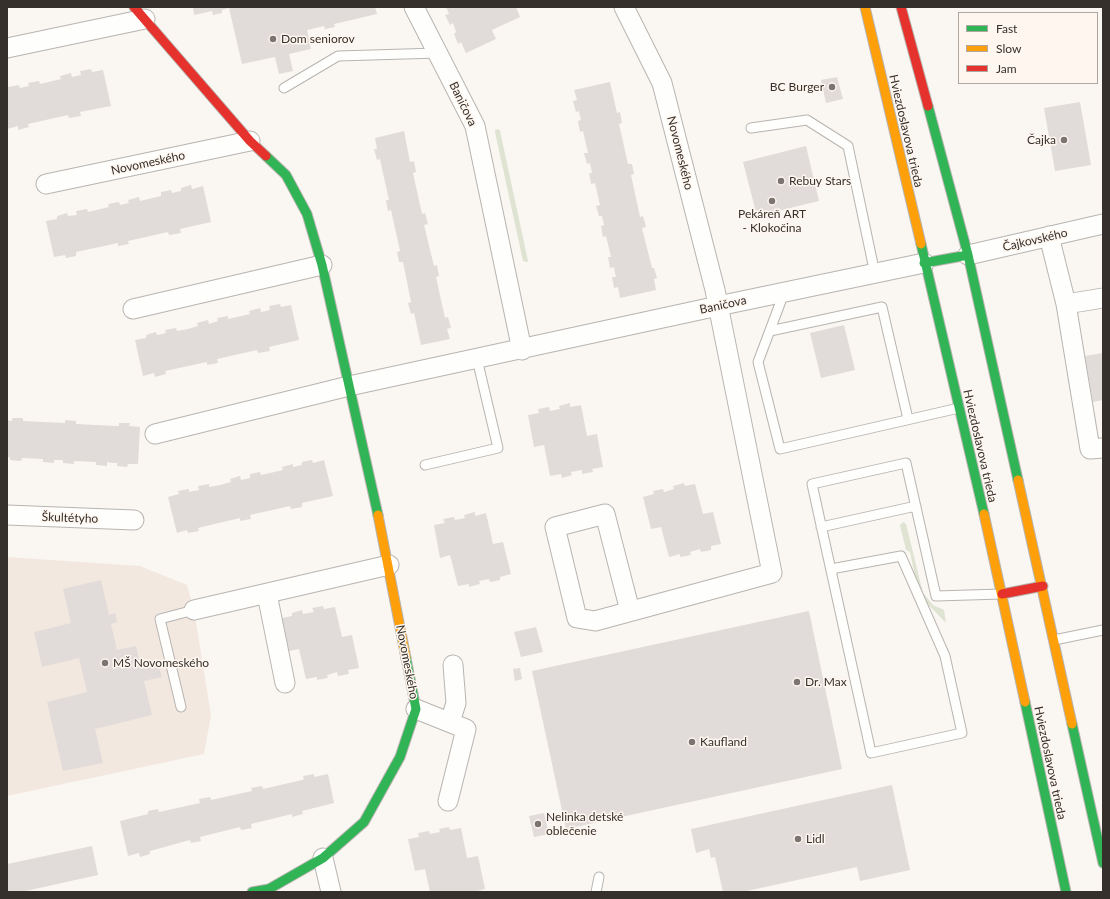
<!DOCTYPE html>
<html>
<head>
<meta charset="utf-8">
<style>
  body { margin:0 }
  #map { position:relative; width:1110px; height:899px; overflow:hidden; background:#faf6f2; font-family:Lato,sans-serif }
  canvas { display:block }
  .frame { position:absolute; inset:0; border:8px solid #35302b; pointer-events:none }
  .legend { position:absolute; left:958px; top:12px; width:140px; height:72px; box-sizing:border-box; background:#fef6ef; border:1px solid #aea7a1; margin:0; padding:5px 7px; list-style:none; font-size:12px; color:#35302b }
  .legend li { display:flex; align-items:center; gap:8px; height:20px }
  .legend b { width:20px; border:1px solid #aea7a1 }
</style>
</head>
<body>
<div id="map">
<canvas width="1110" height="899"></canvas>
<div class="frame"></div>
<ul class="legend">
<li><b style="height:5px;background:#30b455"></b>Fast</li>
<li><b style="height:5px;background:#ff9f0a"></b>Slow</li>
<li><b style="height:5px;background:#e5322d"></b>Jam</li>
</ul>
</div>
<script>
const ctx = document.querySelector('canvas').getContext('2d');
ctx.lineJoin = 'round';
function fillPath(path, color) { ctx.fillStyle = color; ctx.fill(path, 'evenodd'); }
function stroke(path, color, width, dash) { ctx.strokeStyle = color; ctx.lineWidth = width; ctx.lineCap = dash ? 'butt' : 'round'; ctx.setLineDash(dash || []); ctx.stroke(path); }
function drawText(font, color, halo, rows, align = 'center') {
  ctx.font = font + ' Lato,sans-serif'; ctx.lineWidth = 3; ctx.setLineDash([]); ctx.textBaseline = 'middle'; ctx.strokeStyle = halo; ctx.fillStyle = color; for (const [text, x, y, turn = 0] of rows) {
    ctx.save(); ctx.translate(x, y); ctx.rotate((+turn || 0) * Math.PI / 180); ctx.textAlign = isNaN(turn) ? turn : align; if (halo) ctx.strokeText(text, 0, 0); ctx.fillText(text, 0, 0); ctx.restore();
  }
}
const built = new Path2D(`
  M7,557L140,566L187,585L194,610L211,715L204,754L7,796Z`);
const green = new Path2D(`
  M498,129L500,131L528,261L527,262L523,261L495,132V130Z
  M903,522L906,524L923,593L933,605L944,610L946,623L924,600L916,581L910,552L906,550L900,525Z`);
const building = new Path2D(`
  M193,7H375L377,14L334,24L335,27L325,29L324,26L307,30L311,49L289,54L293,71L279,74L275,57L242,64L229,8L222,10V13L213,15L212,11L194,15Z
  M446,7H516L520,17L492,30L496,39L466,53L461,42L458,44L454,34L456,32L453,23L450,25L445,15L449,14Z
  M91,69L92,72L103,70L111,106L80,112L81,116L69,118L68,115L28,124L29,127L18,130V126L7,129L8,87L19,85L20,88L29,86L28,83L39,81L40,84L61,79L60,76L71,73L72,77L81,75L80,71Z
  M837,77L843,99L826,103L821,80Z
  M610,82L617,113L620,112L622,123L619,124L628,164H632L634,174L631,175L640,217L643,216L646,227L642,228L652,268H654L657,278L654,279L656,290L620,298L618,287L614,288L612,277H616L615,273L614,267L610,268L608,257H611L606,236L603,237L601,226L604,225L602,216H599L596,206L600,205L595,183L591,184L589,173H592L590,163L587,164L584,153H588L583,131L580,132L578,121L581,120L580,116L579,111L576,112L573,101L577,100L574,90Z
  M1080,102L1091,165L1055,171L1044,108Z
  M404,131L410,162L414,161L416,172L413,173L422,214L425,213L428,224L424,225L434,266L437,265L439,276L436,277L445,318L448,317L451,328L447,329L450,339L421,345L414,313L411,314L408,303L411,302L403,262H399L397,252L400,251L391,210L388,211L386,200H389L381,164L380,159L377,160L374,149H377L375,138Z
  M806,146L819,201L757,216L743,162Z
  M191,185L192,189L203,186L211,222L180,229L181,233L169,235L168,232L128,241L129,244L118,246V243L76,252V256L66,258L65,255L54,257L46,221L57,219V216L67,213L68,216L77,215L76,211L87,209L88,212L109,207L108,204L119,202L120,205L129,203L128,200L139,197L140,201L161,196V192L171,190L172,193L181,191V188Z
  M280,304L281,307L291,305L299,340L269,347L270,351L258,353L257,350L217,359L218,363L207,365V362L165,371L166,374L155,377L154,373L143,376L135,340L146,338V335L156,332L157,335L162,334L166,333L165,330L176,328L177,331L188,329L198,326L197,323L208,320L209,324L218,321L217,318L228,316V319L250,314L249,311L260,308L261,312L266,311L270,310L269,306Z
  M844,325L855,370L821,378L810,333Z
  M1103,353V400L1093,402L1085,356Z
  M570,403V407L581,405L587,436L597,434L603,467L592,469L593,472L582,474V470L571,472L572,475L562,478L561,474L550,476L544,445L534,447L528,415L539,413L538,409L549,407L550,411L560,409L559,406Z
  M12,418H23V421L65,423V420L76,421V424L116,426H119V423H130L129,426L140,427L138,464H128L127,467L117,466V463H112L107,462V466L96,465V462L74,461V464L63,463V460H54V463L43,462V459L22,458L21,461L10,460V457H7V420L12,421Z
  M312,460L313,463L324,460L333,496L302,503V507L291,509L290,506L250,515L251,519L240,521V518L198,528L199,531L188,533L187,530L177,533L168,497L179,494L178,491L189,489V492L199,490L198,486L209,484V487L220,485L231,482L230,479L240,476L241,480L250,478V474L260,472L261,475L283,470L282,467L293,464V467L302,465V462Z
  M684,483L685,486L695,484L703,514L713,512L721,544L711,546V550L701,552L700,549L690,552L691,555L680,557V554L669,557L661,527L651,529L643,497L654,494L653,491L663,489L664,492L674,489L673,486Z
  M475,512V516L486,513L493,544L503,542L511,574L500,577V580L490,582L489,579L479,581L480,584L469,587V584L458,586L450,555L440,558L434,525L445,523L443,519L454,517L455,520L465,518L464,515Z
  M101,580L109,615L115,613L117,622L111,624L117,650L136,646L141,667L158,664L162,677L144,681L152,715L95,729L103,763L63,771L47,702L87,692L79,658L42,667L34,632L71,623L63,589Z
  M323,606L324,609L335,607L342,637L352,635L359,668L348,670L349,674L338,676L337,672L327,675L328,678L317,680V677L306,679L299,649L289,651L282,618L292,616V613L302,610L303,614L314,612L312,608Z
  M809,611L842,769L566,829L532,671Z
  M536,627L543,652L521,657L514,632Z
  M520,668L522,679L515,681L513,669Z
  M314,774V777L328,774L334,803L302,811L303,814L292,817V814L251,824L252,828L241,830L240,827L200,837L201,841L191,843L190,840L150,851V854L140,857L139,853L128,856L120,821L148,814V811L158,809L159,812L200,803L199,799L210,797L211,800L252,791L251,788L262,786L263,789L302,780L304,779L303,776Z
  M892,785L910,870L860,881L857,867L742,892H723L715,857L711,858L709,849L696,853L691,829Z
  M544,813L549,834L534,837L529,816Z
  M449,827L450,830L461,828L467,858L478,856L485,889L474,892H430L425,869L415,871L408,839L419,837L418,833L429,831L430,834L440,832L439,829Z
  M92,846L98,875L21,892H7V864Z`);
const lane = new Path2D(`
  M284,88L338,56L438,53
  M751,128L807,120L848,146L875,274
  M784,293L758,362L780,449L959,408
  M770,331L882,307L908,419
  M425,465L498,448L477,359
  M821,527L916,506
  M831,569L901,556L945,656L962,733L871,753L863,716L812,484L906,463L936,596L1002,594
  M1054,640L1103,630
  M181,707L160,619L194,610
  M596,892L599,877`);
const street = new Path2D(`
  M414,7L475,126L522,350
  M624,7L662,83L715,290L772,573L595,621L577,618L555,527L605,514L630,611
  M7,48L145,19
  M46,184L250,141
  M1049,236L1066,304L1090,449L1103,448
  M968,255L1103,224
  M1066,304L1103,298
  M133,309L322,265
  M155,434L349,386L718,306L924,263
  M7,515L134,520
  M267,594L285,683
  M194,610L389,565
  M416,709L466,729L448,801
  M450,722L456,703L453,665
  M323,858L331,892`);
const fast = new Path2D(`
  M928,106L968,255L1018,480
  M266,156L286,175L307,214L322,265L378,515
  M921,244L984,514
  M924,263L968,255
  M1025,702L1066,892
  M1072,724L1103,863
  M252,892L269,889L323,858L364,822L400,757L416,709L406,658`);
const slow = new Path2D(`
  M865,7L921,244
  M1018,480L1072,724
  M984,514L1025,702
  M378,515L406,658`);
const jam = new Path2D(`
  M134,7L250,141L266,156
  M901,7L928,106
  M1002,594L1043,586`);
const markers = [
  [273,39,4,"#7a7571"],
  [832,87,4,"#7a7571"],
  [1064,140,4,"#7a7571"],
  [781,181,4,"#7a7571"],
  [772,201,4,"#7a7571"],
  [105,663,4,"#7a7571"],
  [797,682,4,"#7a7571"],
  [692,742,4,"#7a7571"],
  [538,824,4,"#7a7571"],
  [798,839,4,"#7a7571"]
];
const poiNames = [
  ["Dom seniorov",281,39],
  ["BC Burger",824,87,"right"],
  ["Čajka",1056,140,"right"],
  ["Rebuy Stars",789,181],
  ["Pekáreň ART",772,214,"center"],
  ["- Klokočina",772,228,"center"],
  ["MŠ Novomeského",113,663],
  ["Dr. Max",805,682],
  ["Kaufland",700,742],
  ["Nelinka detské",546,817],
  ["oblečenie",546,831],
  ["Lidl",806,839]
];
const streetNames = [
  ["Baničova",463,104,64],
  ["Hviezdoslavova trieda",906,131,77],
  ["Novomeského",680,153,76],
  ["Novomeského",148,163,-12],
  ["Čajkovského",1035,240,-13],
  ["Baničova",723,305,-12],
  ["Hviezdoslavova trieda",980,446,77],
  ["Škultétyho",70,518,2],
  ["Novomeského",407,662,79],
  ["Hviezdoslavova trieda",1050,763,78]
];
fillPath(built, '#f3e8e0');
fillPath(green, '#dee3d2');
fillPath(building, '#e1dcd9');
stroke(lane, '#b8b4b0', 11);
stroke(street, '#b8b4b0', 21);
stroke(fast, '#b8b4b0', 11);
stroke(slow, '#b8b4b0', 11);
stroke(jam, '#b8b4b0', 11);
stroke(lane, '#fefefd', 9);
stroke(street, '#fefefd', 19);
stroke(fast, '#30b455', 9);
stroke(slow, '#ff9f0a', 9);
stroke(jam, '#e5322d', 9);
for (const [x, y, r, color] of markers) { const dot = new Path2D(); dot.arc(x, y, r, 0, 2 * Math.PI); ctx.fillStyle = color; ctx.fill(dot); stroke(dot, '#fef6ef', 1.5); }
drawText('12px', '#35302b', '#fef6ef', poiNames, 'left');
drawText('12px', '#35302b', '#fef6ef', streetNames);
</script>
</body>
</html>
